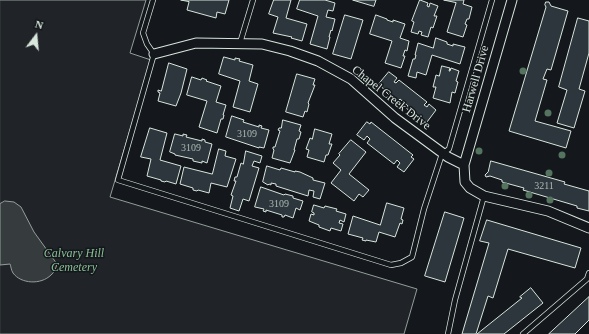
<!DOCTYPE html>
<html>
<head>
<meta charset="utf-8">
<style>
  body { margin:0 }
  #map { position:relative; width:589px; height:334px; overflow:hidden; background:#14181c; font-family:"Times New Roman",serif }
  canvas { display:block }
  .north { position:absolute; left:16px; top:16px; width:40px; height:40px; -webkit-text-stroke:3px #14181c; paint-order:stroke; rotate:16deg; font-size:11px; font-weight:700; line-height:16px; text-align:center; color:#d8e6dc }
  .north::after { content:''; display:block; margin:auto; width:14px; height:18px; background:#d8e6dc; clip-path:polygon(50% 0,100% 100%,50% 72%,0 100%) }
</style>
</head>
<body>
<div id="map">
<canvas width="589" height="334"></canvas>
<div class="north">N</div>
</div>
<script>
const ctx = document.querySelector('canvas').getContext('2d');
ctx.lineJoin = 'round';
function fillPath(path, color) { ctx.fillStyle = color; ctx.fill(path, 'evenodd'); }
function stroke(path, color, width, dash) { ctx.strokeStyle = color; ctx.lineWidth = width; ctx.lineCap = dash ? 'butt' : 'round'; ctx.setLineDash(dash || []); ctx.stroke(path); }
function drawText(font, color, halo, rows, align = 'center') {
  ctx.font = font + ' "Times New Roman",serif'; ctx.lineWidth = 3; ctx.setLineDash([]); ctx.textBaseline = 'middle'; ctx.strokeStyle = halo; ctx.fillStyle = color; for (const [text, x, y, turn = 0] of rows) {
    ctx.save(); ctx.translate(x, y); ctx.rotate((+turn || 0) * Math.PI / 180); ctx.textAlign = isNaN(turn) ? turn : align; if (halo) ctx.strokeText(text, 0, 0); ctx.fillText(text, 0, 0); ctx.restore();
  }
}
const green = new Path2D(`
  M0,0H146L130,53L151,60L110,197L417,289L404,334H0Z`);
const water = new Path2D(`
  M5,201L14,202L21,207L34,232L57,264C56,268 54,273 51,275C41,285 21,284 13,273C11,270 11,266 10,264L0,265V204Z`);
const building = new Path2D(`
  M181,0H229L225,14L217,12L216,18L187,10L189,2Z
  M274,0H291L286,18L307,24L302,41L291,38L292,37L273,33L278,17L269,14Z
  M300,0H325L335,3L333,11L328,10L326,17L335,19L332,31L331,30L329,37H330L327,49L310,44L318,16L297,9Z
  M353,0H376L374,6Z
  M420,0L428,3L427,6L429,7L430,3L438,6L434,16H437L433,28L431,27L428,37L421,35L422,32L419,31L418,34L411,32L414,22L412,21Z
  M444,0H464L463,4L472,7L469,19H467L465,24L467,25L463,37L447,32L456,3Z
  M546,2H549L551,6L568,11L551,70L547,69L543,79L547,80L535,121L571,131L566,148L509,131L546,7L545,5Z
  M345,15L363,20L351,59L333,54Z
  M376,15L387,19V20L393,22V20L405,24L400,38L409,41L407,51L405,50L403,56H405L401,68L385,63L392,41L370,34Z
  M578,18L589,21V53L579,89L585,91L574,128L557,123L567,90L559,87Z
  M436,38L447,42V44L453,46V44L465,47L460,64L432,55L426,75L417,72L416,78L408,76L413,59H415L416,55H415L418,43L433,48Z
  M224,57L235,60V58L240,59L239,61L253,65L249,81L258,84L250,112L233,107L240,81L219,74Z
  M169,63L187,69L181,93L176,106L158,101L160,93L158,92V90L161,91Z
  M442,66L450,68L449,71H450L451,68L459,71L456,81L458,82L455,93L452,92L450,103L433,98L436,87H433L436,75L439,76Z
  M389,72L397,78L394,82L396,83L399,80L427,102L424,105L427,107L429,104L436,110L427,122L425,120L424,121L416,115V116L406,108L408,106L400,99L398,101L388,94L379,84Z
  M297,74L315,79L313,85H315L308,103L309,104L307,112L305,111L303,117L286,112Z
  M192,77L201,80L202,78L207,80L206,81L221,86L216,102L226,105L223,115H224L223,119H221L217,133L199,127L207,101L187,95Z
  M232,116L244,120L243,122L259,127V125L262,126L261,128L269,130L264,148L259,147V148L226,137Z
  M283,120L301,125L299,131L301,132L299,139H297L294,150H295L290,163L272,158L274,150L273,149V147H275L280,131L278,130L279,128H281Z
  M367,122L370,124L371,122L413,155L411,157L414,159L404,172L397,167L400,163L397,160L394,164L367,143L370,139L367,136L364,140L357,135Z
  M150,128L167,133L160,160L181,166L176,184L166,181L165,182L161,181V180L147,176L151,159L141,157Z
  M315,129L332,134L329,144H332L328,155H326L324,162L307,157L309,150L306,149L310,138L312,139Z
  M175,134L183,136V134L187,135L186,137L202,141V139L205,140V142L212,144L207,163L202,161V163L193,161V159L175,155V154L170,152Z
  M351,140L366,152L349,174L369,190L363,197L359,194L354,201L331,183L341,170L333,163L340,155L339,154Z
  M219,149L226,151L225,156L236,159L227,187L211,183L209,193L198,190L197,191L193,190V188L180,184L184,167L212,174Z
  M246,151L262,156L260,163L254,161L252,166L259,168L249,201L243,199L239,211L230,208L233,196L231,195L236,181H234L235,177H237L241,163L243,164Z
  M491,161L565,182L564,184L589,191V211L577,208V206L523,190L524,188L502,182V180L490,176L486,177L485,175L488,172Z
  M267,166L280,170L281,168L295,172V171L300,172L313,178V180L325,183L320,199L313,197L314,191L309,190L308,196L276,186V184L271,183V185L269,184L268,185L263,182Z
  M261,187L284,195L285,194L293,196V198L303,201L300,210L296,208L293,218L285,215L284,217H282V215L266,210V212L263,211L264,209L255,207Z
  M387,203L404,208L401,219L403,220L402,224L400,223L395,237L379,232L376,242L366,240V241L362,240L363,238L348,234L353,216L380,225Z
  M314,205L324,208L325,206L337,209L336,211L346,214L344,222L340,220L339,223L343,224L341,231L331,228L330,231L319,227V225L309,221L311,214L314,215V213L312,212Z
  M445,212L464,218L445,282L425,276Z
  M487,220L581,248L575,268L508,249L493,298L488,296L476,334H462L489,243L480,241Z
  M531,288L543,303L504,334H477L522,298L520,297Z
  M589,297V320L575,334H549Z`);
const service = new Path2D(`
  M153,0L143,33L147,44L154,54L118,180L391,265L401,263L412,257L424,209L442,154L449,149L492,0
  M240,43L253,0
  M448,334L455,300L484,196
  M523,334L587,279L589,273`);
const minor = new Path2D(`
  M512,0L464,165L465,182L470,188L484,196L548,211L589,228
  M154,54L196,43L262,44L290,51L318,61L351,79L395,118L448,157L464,165`);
const trees = [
  [523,71],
  [548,113],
  [479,151],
  [562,155],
  [549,173],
  [505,186],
  [529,195],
  [550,200]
];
const numberNames = [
  ["3109",247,134],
  ["3109",191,148],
  ["3211",544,186],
  ["3109",279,204]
];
const streetNames = [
  ["Harwell Drive",476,79,-74],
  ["Chapel Creek Drive",391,98,38]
];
const parkNames = [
  ["Calvary Hill",74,254],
  ["Cemetery",74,268]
];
fillPath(green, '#202428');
stroke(green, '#939e99', 1);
fillPath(water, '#363b3e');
stroke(water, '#939e99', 1);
fillPath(building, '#2c363c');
stroke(building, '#d8e6dc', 1);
stroke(service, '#d8e6dc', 6);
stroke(minor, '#d8e6dc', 11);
stroke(service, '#14181c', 4.5);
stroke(minor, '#14181c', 9);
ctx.fillStyle = '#55745f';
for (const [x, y] of trees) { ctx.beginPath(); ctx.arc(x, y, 3.5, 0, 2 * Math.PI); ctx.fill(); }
drawText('10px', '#adbab4', null, numberNames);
drawText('12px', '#d8e6dc', '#14181c', streetNames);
drawText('italic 12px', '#8ac095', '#14181c', parkNames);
</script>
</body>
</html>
